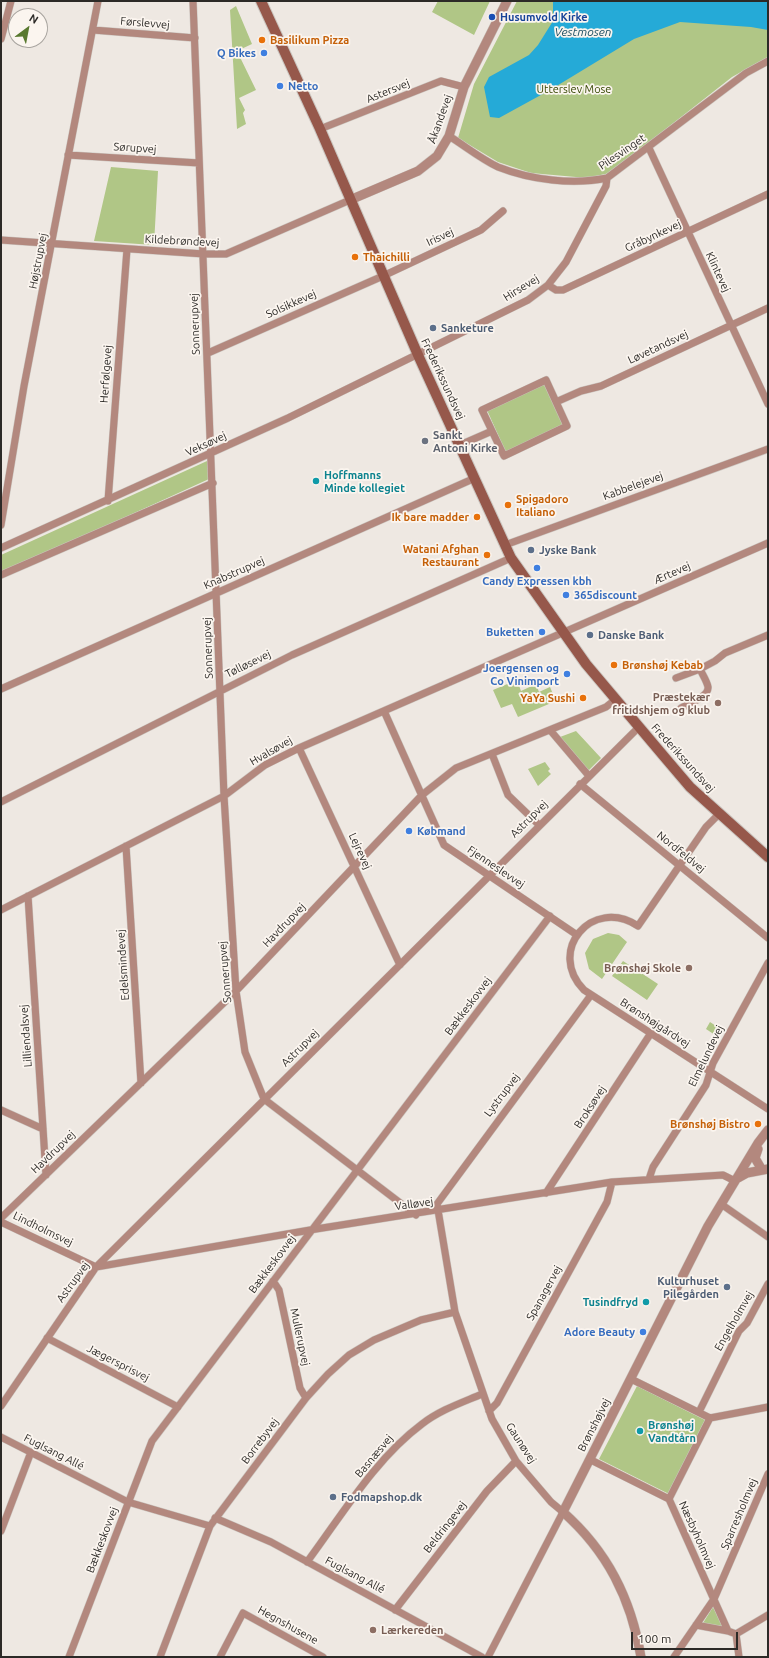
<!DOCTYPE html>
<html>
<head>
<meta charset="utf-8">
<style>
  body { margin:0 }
  #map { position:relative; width:769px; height:1658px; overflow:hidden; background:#eee8e2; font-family:Ubuntu,sans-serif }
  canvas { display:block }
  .frame { position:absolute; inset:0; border:2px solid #2c2a27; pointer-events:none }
  .north { position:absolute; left:8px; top:8px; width:40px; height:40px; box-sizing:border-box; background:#fbf5ef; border:1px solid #a8a49f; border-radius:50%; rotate:32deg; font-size:11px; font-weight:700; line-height:16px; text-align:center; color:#2c2a27 }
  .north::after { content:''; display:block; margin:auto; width:14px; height:18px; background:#59792f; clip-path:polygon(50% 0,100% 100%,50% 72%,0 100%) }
  .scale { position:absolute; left:631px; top:1632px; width:107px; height:18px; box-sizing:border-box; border:2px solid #2c2a27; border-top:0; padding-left:5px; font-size:12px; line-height:14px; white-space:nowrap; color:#2c2a27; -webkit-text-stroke:3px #fbf5ef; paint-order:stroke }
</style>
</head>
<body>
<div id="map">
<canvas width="769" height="1658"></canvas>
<div class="frame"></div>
<div class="north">N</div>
<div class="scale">100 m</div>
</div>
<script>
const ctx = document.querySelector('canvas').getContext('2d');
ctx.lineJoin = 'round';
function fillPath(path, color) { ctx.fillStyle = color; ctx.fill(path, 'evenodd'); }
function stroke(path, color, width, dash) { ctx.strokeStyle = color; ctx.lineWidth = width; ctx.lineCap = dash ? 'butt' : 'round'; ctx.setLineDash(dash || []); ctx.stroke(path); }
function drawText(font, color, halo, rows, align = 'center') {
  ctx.font = font + ' Ubuntu,sans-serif'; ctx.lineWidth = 3.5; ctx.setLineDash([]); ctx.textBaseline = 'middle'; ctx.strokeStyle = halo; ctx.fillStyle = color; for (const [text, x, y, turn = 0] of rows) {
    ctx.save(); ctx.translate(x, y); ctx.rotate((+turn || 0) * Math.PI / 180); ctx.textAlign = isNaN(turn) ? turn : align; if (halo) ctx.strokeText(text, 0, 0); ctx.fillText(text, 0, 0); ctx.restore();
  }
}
const green = new Path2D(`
  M438,1H490L474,35L432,12Z
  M517,1H768V57L732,77L610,173L587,178L531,173L498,162L458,138L474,84Z
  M236,6L252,44L237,51L256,90L239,98L245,110L243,113L246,124L237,129L230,10Z
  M111,167L158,171L154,245L94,241Z
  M545,383L563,424L506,453L487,410Z
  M207,461L209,479L1,574V555Z
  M517,680L521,691L536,684L539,692L550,687L556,701L518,717L512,704L501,708L493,690Z
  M576,731L601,758L588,771L560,737Z
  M545,762L550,769L548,771L551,774L538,786L528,769Z
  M608,933L619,935L627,942L602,979L589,969L585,953L593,939Z
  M623,961L658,984L647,1000L612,976Z
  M710,1022L722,1030L718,1037L706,1029Z
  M637,1386L705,1420L669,1494L599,1459Z
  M713,1607L722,1625L721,1626L703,1623Z`);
const water = new Path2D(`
  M553,1H768V30L751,27L680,22L634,39L550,90L499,118L490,117L484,87L489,77L529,55L538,45L553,21Z`);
const minor = new Path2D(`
  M193,1L224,796L236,991L245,1052L264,1099L416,1215
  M93,30L195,38
  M1,39L11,1
  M320,129L441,81L464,87
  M449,136C465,146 481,159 498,167C531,180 573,185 607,178L746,73L768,61
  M649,148L768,404
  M68,155L199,163
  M1,240L204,254H226L350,200
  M548,285L556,290H563L768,194
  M208,353L383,276L481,230L503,211
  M546,380L567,426L504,456L482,410Z
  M556,402L581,391L601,386L768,308
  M460,445L492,431
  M108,501L127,249
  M1,525L24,386L98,1
  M505,545L768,449
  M1,548L288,418L528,300L548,285L566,262L606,186L607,178
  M1,575L213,483
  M676,678L700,669L715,661L725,653L768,635
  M1,689L475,478
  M681,708C688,704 709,697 708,687C707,681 702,674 700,669
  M384,711L444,845L577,935
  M550,730L589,776
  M299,748L400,965
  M492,754L508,795L539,825
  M580,784L768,938
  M1,802L292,655L511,558
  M719,814L706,827L638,926C592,896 546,951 584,990L768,1109
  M126,846L141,1083
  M28,896L46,1175
  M1,910L224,796L265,765L299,748L768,543
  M1,1110L43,1129
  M649,1179L653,1167L706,1085L713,1063L768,963
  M546,1193L651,1033
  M721,1204L768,1237
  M1,1218L236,991L422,795L456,768L606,707L616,699
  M1,1222L96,1267L316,1229L612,1182L723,1175L735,1181
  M273,1281L279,1290L300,1388L306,1398
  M47,1338L178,1407
  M631,1379L710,1418L768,1407
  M1,1406L96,1267L639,727
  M489,1411L497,1403L607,1202L612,1182
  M699,1412L739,1331L747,1323L768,1284
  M1,1437L128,1502L210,1526
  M591,1460L669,1499L728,1631L736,1634L739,1657
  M669,1499L710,1418
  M215,1518L271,1542L482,1657
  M1,1531L31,1452
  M307,1562C342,1515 375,1459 422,1424C440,1410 461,1403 482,1394
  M395,1610L487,1491L516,1461
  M696,1625L728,1631
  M736,1634L768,1615
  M69,1657L152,1441L550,916
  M160,1657L210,1526L306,1398L328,1374L349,1355L374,1340L421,1320L455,1312
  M220,1657L243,1613L323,1657
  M488,1657L563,1512L551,1502L516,1461L492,1419L455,1312L437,1204L591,995
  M674,1657L714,1599L768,1474`);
const tertiary = new Path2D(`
  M350,200L418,171L437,156L449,136L464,87L507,1
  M758,1149L755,1158L762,1170
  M738,1178L747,1173L768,1169
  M641,1657C631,1598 607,1551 563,1512L708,1226L758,1143L768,1130`);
const secondary = new Path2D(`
  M261,1L320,129L418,355L511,558L586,664L667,760L690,787L768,857`);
const markers = [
  [492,17,4,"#1a4fb4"],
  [262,40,4,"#e8710a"],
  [264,53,4,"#3f7fe0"],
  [280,86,4,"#3f7fe0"],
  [355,257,4,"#e8710a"],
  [433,328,4,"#5c6f8a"],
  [425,441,4,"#6b7280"],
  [316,481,4,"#0f9aa8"],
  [508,505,4,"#e8710a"],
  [477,517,4,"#e8710a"],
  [531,550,4,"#5c6f8a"],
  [487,555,4,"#e8710a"],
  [537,568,4,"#3f7fe0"],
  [566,595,4,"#3f7fe0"],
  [542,632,4,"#3f7fe0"],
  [590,635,4,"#5c6f8a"],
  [614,665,4,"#e8710a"],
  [567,674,4,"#3f7fe0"],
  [583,698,4,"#e8710a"],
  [718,703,4,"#8d6e63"],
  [409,831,4,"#3f7fe0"],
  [689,968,4,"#8d6e63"],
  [758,1124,4,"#e8710a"],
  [727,1287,4,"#5c6f8a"],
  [646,1302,4,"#0f9aa8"],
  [643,1332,4,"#3f7fe0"],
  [640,1431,4,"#0f9aa8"],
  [333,1497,4,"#5c6f8a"],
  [373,1630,4,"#8d6e63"]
];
const transitNames = [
  ["Husumvold Kirke",500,17]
];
const streetNames = [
  ["Førslevvej",145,23,5],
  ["Astersvej",388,91,-22],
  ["Åkandevej",440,119,-70],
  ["Sørupvej",135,148,4],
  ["Pilesvinget",622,152,-34],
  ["Gråbynkevej",653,236,-25],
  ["Irisvej",440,237,-25],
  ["Kildebrøndevej",182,241,3],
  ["Højstrupvej",38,261,-79],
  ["Klintevej",718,272,65],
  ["Hirsevej",521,288,-32],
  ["Solsikkevej",291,304,-24],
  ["Sonnerupvej",195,324,-92],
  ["Løvetandsvej",658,347,-25],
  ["Herfølgevej",106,374,-86],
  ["Frederikssundsvej",443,379,65],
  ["Veksøvej",206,444,-25],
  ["Kabbelejevej",633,486,-20],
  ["Knabstrupvej",234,573,-24],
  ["Ærtevej",672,573,-24],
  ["Sonnerupvej",208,648,-92],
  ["Tølløsevej",248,664,-26],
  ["Hvalsøvej",271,751,-30],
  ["Frederikssundsvej",683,758,48],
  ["Astrupvej",529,819,-45],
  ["Lejrevej",360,851,65],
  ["Nordfeldvej",681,852,39],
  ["Fjenneslevvej",496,867,34],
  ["Havdrupvej",284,925,-46],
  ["Edelsmindevej",123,965,-94],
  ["Sonnerupvej",225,972,-95],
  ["Bækkeskovvej",468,1006,-53],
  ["Brønshøjgårdvej",655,1023,33],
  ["Lilliendalsvej",26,1036,-94],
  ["Astrupvej",300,1048,-45],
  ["Elmelundevej",706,1056,-64],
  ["Lystrupvej",502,1095,-53],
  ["Broksøvej",590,1107,-57],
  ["Havdrupvej",53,1152,-44],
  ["Valløvej",414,1204,-8],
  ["Lindholmsvej",43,1229,26],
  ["Bækkeskovvej",272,1264,-53],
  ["Astrupvej",73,1282,-54],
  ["Spanagervej",544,1293,-61],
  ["Engelholmvej",734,1321,-60],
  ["Mullerupvej",300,1337,78],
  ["Jægersprisvej",118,1363,27],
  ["Brønshøjvej",594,1425,-63],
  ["Borrebyvej",260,1441,-53],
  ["Gaunøvej",521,1443,57],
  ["Fuglsang Allé",54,1452,27],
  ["Basnæsvej",374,1456,-50],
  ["Sparresholmvej",739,1514,-67],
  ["Beldringevej",445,1527,-52],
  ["Næsbyholmvej",697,1535,66],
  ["Bækkeskovvej",102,1540,-69],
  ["Fuglsang Allé",355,1575,28],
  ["Hegnshusene",288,1625,29]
];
const foodNames = [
  ["Basilikum Pizza",270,40],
  ["Thaichilli",363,257],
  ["Spigadoro",516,499],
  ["Italiano",516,512],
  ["Ik bare madder",469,517,"right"],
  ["Watani Afghan",479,549,"right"],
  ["Restaurant",479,562,"right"],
  ["Brønshøj Kebab",622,665],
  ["YaYa Sushi",575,698,"right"],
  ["Brønshøj Bistro",750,1124,"right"]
];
const shopNames = [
  ["Q Bikes",256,53],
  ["Netto",288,86,"left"],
  ["Candy Expressen kbh",537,581,"center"],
  ["365discount",574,595,"left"],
  ["Buketten",534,632],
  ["Joergensen og",559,668],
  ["Co Vinimport",559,681],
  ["Købmand",417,831,"left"],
  ["Adore Beauty",635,1332]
];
const parkNames = [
  ["Utterslev Mose",574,89]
];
const serviceNames = [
  ["Sanketure",441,328],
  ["Jyske Bank",539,550],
  ["Danske Bank",598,635],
  ["Kulturhuset",719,1281,"right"],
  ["Pilegården",719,1294,"right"],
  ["Fodmapshop.dk",341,1497]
];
const worshipNames = [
  ["Sankt",433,435],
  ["Antoni Kirke",433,448]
];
const cultureNames = [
  ["Hoffmanns",324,475],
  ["Minde kollegiet",324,488],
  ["Tusindfryd",638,1302,"right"],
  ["Brønshøj",648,1425],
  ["Vandtårn",648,1438]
];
const educationNames = [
  ["Præstekær",710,697],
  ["fritidshjem og klub",710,710],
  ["Brønshøj Skole",681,968],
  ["Lærkereden",381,1630,"left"]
];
const waterNames = [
  ["Vestmosen",583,32]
];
fillPath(green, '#b0c686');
fillPath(water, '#25aad7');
stroke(minor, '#cbc6c0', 8);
stroke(tertiary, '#cbc6c0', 10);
stroke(secondary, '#cbc6c0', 12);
stroke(minor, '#b3887e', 7);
stroke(tertiary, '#b3887e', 9);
stroke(secondary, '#96584b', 10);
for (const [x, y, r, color] of markers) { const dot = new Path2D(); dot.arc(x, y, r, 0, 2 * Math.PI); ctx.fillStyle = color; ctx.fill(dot); stroke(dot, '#fbf5ef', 1.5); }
drawText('bold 11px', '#164399', '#fbf5ef', transitNames, 'left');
drawText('11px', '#2c2a27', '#fbf5ef', streetNames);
drawText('bold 11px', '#c56008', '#fbf5ef', foodNames, 'left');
drawText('bold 11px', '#366cbe', '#fbf5ef', shopNames, 'right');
drawText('11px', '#354600', '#fbf5ef', parkNames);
drawText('bold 11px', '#4e5e75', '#fbf5ef', serviceNames, 'left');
drawText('bold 11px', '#5b616d', '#fbf5ef', worshipNames, 'left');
drawText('bold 11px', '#0d838f', '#fbf5ef', cultureNames, 'left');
drawText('bold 11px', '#785e54', '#fbf5ef', educationNames, 'right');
drawText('italic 12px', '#1c4e62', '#fbf5ef', waterNames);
</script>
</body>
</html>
